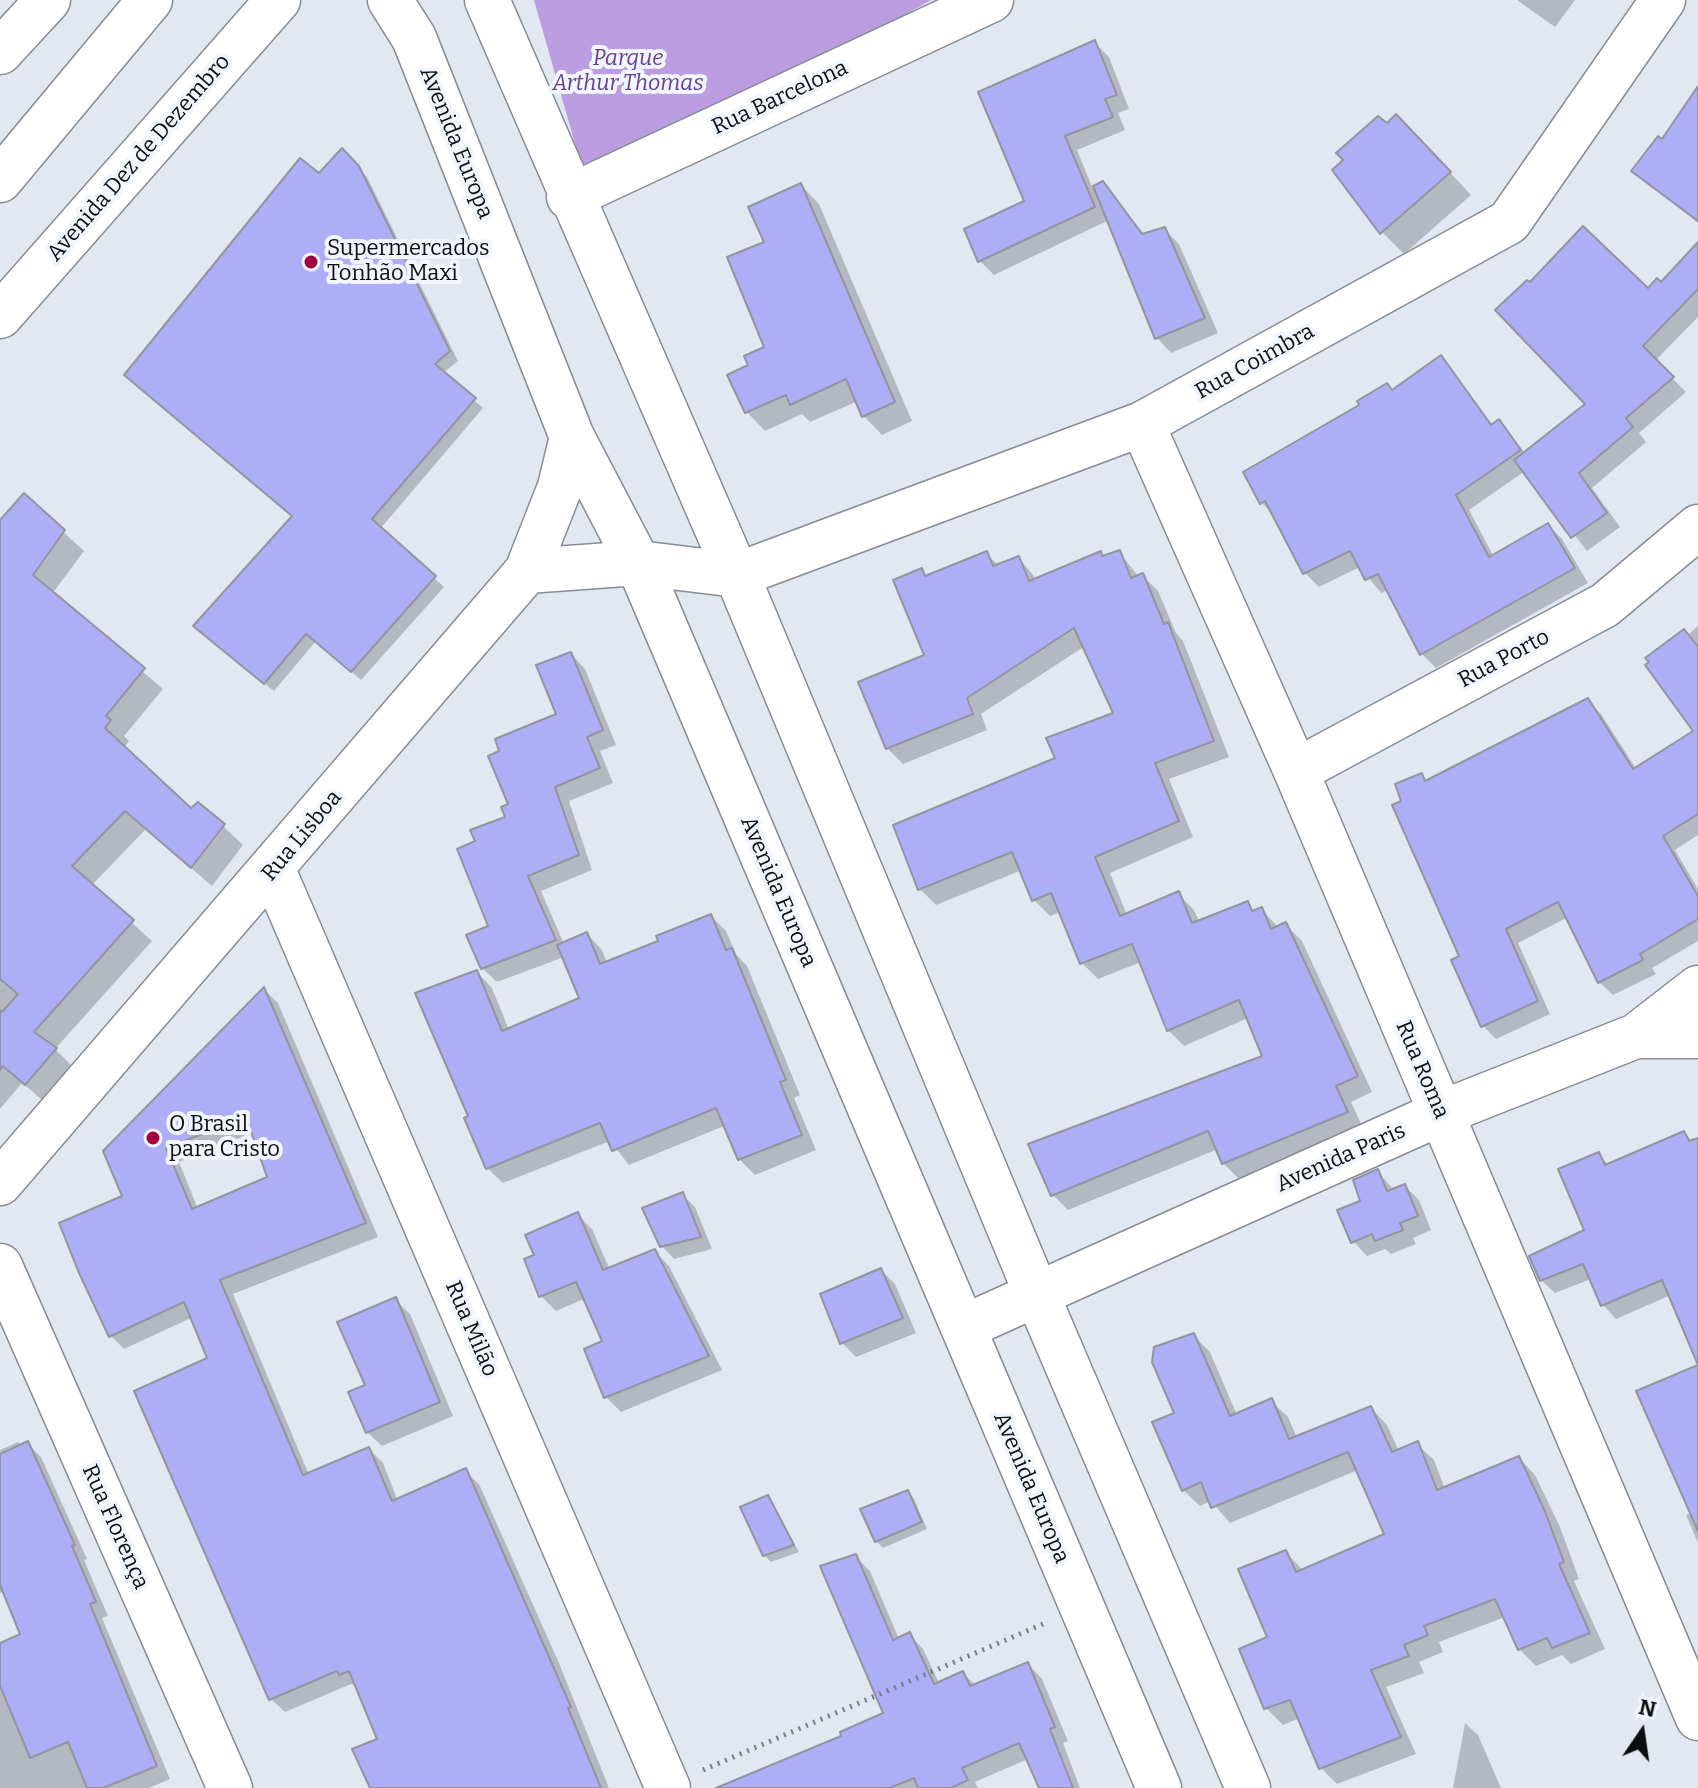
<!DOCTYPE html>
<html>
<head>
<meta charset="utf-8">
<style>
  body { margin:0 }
  #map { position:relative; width:1698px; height:1788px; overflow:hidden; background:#e2e8f2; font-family:Bitter,serif }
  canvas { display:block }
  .north { position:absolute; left:1602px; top:1692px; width:80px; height:80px; -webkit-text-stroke:6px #f0f5fe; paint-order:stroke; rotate:13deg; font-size:22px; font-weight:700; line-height:32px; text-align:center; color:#0b0d10 }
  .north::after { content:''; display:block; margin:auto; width:28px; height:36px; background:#0b0d10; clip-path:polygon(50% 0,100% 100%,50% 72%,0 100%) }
</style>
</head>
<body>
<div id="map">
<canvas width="1698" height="1788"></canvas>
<div class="north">N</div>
</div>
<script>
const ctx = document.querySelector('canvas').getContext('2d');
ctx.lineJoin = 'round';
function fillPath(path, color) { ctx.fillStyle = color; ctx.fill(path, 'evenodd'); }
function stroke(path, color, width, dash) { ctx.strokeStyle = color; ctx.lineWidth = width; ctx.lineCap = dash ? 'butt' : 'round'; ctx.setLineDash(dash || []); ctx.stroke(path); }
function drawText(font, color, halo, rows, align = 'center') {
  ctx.font = font + ' Bitter,serif'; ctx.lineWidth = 8; ctx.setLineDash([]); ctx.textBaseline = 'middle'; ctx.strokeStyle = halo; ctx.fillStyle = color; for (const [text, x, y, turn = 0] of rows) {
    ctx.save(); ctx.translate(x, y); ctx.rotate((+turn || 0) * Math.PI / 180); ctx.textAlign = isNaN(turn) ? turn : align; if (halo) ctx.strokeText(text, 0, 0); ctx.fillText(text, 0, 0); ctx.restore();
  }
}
const forest = new Path2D(`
  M534,0H931L869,35L583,172Z`);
const shadow = new Path2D(`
  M1517,0H1575L1555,27Z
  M1095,43L1109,57L1129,109L1118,113L1125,130L1077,150L1093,189L1102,183L1145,235L1164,229L1179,244L1218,333L1171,353L1157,338L1109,220L994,275L980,261L1027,202Z
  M1698,85V223L1633,171L1662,142Z
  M1387,126L1418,138L1471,195L1404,254L1382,232L1335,170Z
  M342,151L367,177L458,361L443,373L483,408L380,529L444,587L361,680L316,641L274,691L204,635L294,517L319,176Z
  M801,185L819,204L912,421L882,435L864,416L858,401L810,422L802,414L765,431L747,412L751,366L767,348L766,243Z
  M1698,244V317L1655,361L1686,392L1639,433L1646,442L1592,488L1620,527L1587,551L1525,471L1469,510L1494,557L1548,525L1562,539L1588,583L1436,668L1422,654L1388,590L1381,593L1360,567L1319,587L1305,573L1276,517L1261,502L1393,392L1441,358L1493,425L1499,421L1525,453L1588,404L1648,291L1661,285Z
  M27,499L84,551L52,594L163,689L124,736L129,741L124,748L191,810L223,826L243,845L212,886L146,829L91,886L152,941L55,1049L75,1069L46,1103L22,1083L0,1109V531Z
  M1119,552L1139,577L1142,575L1158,591L1176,633L1183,641L1229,757L1169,779L1193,837L1110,873L1127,915L1178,894L1194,910L1200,923L1247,904L1255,912L1261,909L1279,928L1286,925L1302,941L1372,1092L1351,1102L1363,1128L1239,1179L1223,1163L1218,1149L1068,1210L1052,1194L1265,1058L1248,1018L1184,1046L1168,1030L1141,962L1098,979L1082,963L1061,912L1050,916L1034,900L1022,870L936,905L920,889L1058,759L1116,714L1085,646L981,714L987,730L903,764L887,748L927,656L921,570L928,577L987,554L999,566L1019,558L1037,580L1100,553L1105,558Z
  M1698,626V729L1688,635Z
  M571,654L585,669L616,745L600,751L613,783L569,801L592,870L541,891L564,944L587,934L602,950L607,963L660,942L711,916L726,931L736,954L747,966L800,1095L794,1098L816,1150L755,1175L739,1159L724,1126L629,1165L610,1141L503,1183L487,1168L470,1118L477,972L492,988L509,1030L582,999L564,957L497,982L482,968L491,927L477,843L507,818L559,715Z
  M1587,700L1601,714L1637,770L1698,738V835L1675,850L1698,889V941L1652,968L1656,974L1613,995L1599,982L1568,917L1518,943L1550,1014L1496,1039L1482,1025L1462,957L1404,802L1422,775L1428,782Z
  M264,990L278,1003L378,1237L233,1294L307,1470L309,1474L369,1449L383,1463L398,1501L465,1471L479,1484L559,1663L609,1788H402L358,1686L351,1684L285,1712L271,1699L210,1359L193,1317L124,1349L111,1336L125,1197ZM254,1132L269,1178L198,1209L179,1162Z
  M1684,1133L1693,1142L1698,1140V1357L1671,1295L1616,1319L1603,1305L1591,1279L1555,1293L1541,1280L1587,1231L1599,1155L1609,1165Z
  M1377,1171L1394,1190L1405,1186L1419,1200L1431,1230L1413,1238L1416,1244L1391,1254L1385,1249L1367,1256L1353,1241L1363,1202Z
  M683,1195L695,1207L712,1249L674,1259L662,1246Z
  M578,1215L592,1229L610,1270L654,1251L669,1266L722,1370L621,1412L606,1397L587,1350L604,1343L586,1298L556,1311L541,1296L536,1256Z
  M881,1270L895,1284L916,1333L856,1357L842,1343Z
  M395,1300L410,1314L453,1416L382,1446L367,1432L368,1386Z
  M1193,1335L1210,1352L1237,1415L1271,1401L1288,1417L1297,1438L1371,1408L1387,1425L1399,1451L1417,1444L1434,1460L1445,1489L1519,1458L1535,1475L1560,1527L1579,1579L1574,1581L1605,1649L1571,1664L1562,1655L1536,1666L1519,1649L1505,1617L1439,1642L1443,1652L1419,1662L1424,1673L1386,1687L1416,1754L1337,1784L1321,1768L1300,1718L1283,1725L1266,1708L1269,1639L1286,1553L1302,1569L1387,1535L1358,1470L1230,1523L1211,1501L1200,1506L1183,1490L1176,1414Z
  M1698,1372V1543L1686,1515L1692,1513Z
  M18,1442L22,1446L28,1444L41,1457L87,1559L84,1560L108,1616L102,1618L170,1779L149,1788H0V1645L23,1635L5,1591L0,1593V1450Z
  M908,1492L914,1499L927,1529L883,1548L876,1541Z
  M768,1498L799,1552L771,1562L764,1555Z
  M855,1556L870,1571L899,1639L909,1634L923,1649L939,1683L963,1673L976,1686L1028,1664L1042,1679L1068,1741L1063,1743L1080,1788H1041L1028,1759L975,1782L978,1788H750L886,1714Z
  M1465,1723L1478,1735L1501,1788H1453Z`);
const building = new Path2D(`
  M1095,40L1117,95L1105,99L1113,117L1065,136L1095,207L978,262L964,229L1024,201L978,92Z
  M1698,86V221L1631,171L1658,136L1662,139Z
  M1396,114L1451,172L1380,234L1332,170L1343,160L1336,153L1378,116L1387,123Z
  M342,148L359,166L450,351L435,364L476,398L372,519L436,576L351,672L306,634L264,684L193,626L292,516L124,375L300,158L319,173Z
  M1103,181L1142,234L1165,227L1205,318L1155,339L1093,186Z
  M801,183L895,402L862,417L846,379L790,405L786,395L745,413L727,375L748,365L744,356L764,347L727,257L764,242L748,207Z
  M1583,226L1648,288L1657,278L1661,282L1698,242V289L1643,346L1674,377L1626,418L1633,427L1579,473L1607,513L1571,538L1514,460L1585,404L1495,310L1527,280L1530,282Z
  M1441,355L1491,425L1499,419L1521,450L1456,495L1489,557L1548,523L1575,568L1420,655L1378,574L1365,580L1350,551L1303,574L1265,501L1260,504L1243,472L1359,405L1357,401L1387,383L1392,390Z
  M24,493L65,530L33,575L145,668L106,716L111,720L105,728L191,808L198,802L225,824L191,868L125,811L72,866L134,920L34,1032L57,1048L25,1085L3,1066L0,1070V1010L2,1012L18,994L0,979V520Z
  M1120,550L1131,578L1143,573L1164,624L1168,622L1214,741L1155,763L1179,821L1095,857L1120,916L1179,891L1192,923L1248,901L1252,911L1262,907L1271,929L1286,922L1358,1076L1336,1086L1348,1112L1222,1164L1208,1131L1051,1196L1028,1144L1262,1056L1239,1000L1167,1031L1132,944L1080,964L1051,893L1032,901L1012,852L918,890L893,825L1055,758L1046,738L1113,713L1074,628L967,698L973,714L886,749L858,682L924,655L893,580L922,568L925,576L987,551L993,566L1019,556L1029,581L1101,551L1102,556Z
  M1684,629L1698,647V814L1663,836L1698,896V919L1640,954L1643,960L1598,983L1558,902L1506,929L1538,1001L1481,1027L1451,960L1459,956L1392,805L1401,801L1395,784L1422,773L1425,781L1588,698L1633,769L1693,731L1645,665L1649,662L1645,658Z
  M571,652L603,730L587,737L600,768L555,787L579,855L528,876L556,940L481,969L466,935L488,926L457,849L475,841L470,830L505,817L501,807L508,804L488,756L499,751L495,739L556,714L536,665Z
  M711,914L726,950L732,948L786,1080L780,1082L802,1135L738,1160L716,1108L612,1151L600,1123L486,1169L464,1118L468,1116L415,993L477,970L502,1031L579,998L557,945L587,932L600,964L658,941L656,936Z
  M264,987L366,1223L220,1280L294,1454L303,1475L369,1447L392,1501L466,1468L571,1707L568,1708L601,1788H370L352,1749L377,1739L349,1671L339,1675L337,1671L269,1700L134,1391L207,1358L184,1302L109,1337L79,1273L59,1223L122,1196L103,1151ZM246,1117L267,1177L192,1209L166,1148Z
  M1684,1131L1689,1141L1698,1138V1531L1636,1391L1698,1365L1662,1280L1601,1306L1583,1264L1540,1281L1529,1256L1584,1230L1558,1169L1599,1152L1605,1165Z
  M1378,1169L1387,1191L1405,1184L1418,1216L1400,1223L1403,1230L1375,1241L1372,1234L1351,1243L1337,1210L1360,1201L1353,1180Z
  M683,1192L701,1237L660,1247L642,1208Z
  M578,1212L603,1270L655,1249L709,1356L604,1398L584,1349L602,1341L576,1282L539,1297L524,1259L534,1255L525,1235Z
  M881,1268L903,1318L840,1344L820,1294Z
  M396,1297L440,1402L366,1433L348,1392L365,1385L337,1322Z
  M1194,1333L1230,1416L1272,1398L1289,1439L1371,1406L1392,1452L1418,1441L1437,1490L1519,1456L1544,1509L1564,1562L1559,1564L1590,1633L1552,1648L1547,1638L1518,1650L1495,1599L1424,1626L1428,1635L1404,1645L1409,1656L1371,1670L1401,1737L1319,1769L1290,1700L1264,1709L1239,1649L1267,1637L1238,1569L1286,1550L1296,1572L1384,1534L1348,1452L1211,1508L1201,1482L1182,1491L1152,1422L1174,1413L1152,1362L1154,1347Z
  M28,1441L75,1545L72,1546L96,1602L90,1604L157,1766L103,1788H87L68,1742L30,1758L0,1686V1643L20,1634L0,1585V1454Z
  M908,1490L922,1522L875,1542L860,1509Z
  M768,1495L794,1545L763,1556L740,1507Z
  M856,1554L893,1640L910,1632L934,1684L963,1671L970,1686L1028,1662L1055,1727L1050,1729L1073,1788H1039L1019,1743L962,1768L968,1780L951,1788H918L914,1778L890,1788H716L841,1736L840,1732L883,1713L820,1566Z`);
const path = new Path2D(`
  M703,1770L1043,1624`);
const street = new Path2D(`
  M0,52L48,0
  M569,197L991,0
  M1142,424L1296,771L1698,1718
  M737,575L1142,424L1509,222L1663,0
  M1296,771L1605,605L1698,527
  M1636,1036L1698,988
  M0,1266L230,1788
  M964,1327L1441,1113L1636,1036H1698`);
const secondary = new Path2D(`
  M390,0L414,38L572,437L638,563L1159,1788
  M487,0L737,575L1037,1295L1248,1788
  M527,571L560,487L572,437
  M273,870L668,1788
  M0,1183L527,571L638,563L737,575`);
const highway = new Path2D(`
  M0,180L150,0
  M0,316L278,0`);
const markers = [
  [311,262,8,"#a10341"],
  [153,1138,8,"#a10341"]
];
const parkNames = [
  ["Parque",628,59],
  ["Arthur Thomas",628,84]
];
const streetNames = [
  ["Rua Barcelona",780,98,-25],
  ["Avenida Europa",456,143,68],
  ["Avenida Dez de Dezembro",139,158,-49],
  ["Rua Coimbra",1255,362,-29],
  ["Rua Porto",1504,659,-28],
  ["Rua Lisboa",302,836,-50],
  ["Avenida Europa",778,892,67],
  ["Rua Roma",1422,1070,67],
  ["Avenida Paris",1341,1158,-24],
  ["Rua Milão",471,1329,67],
  ["Avenida Europa",1031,1488,67],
  ["Rua Florença",115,1527,66]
];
const poiNames = [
  ["Supermercados",327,249],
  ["Tonhão Maxi",327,274],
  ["O Brasil",169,1125],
  ["para Cristo",169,1150]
];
fillPath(forest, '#bc9de1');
fillPath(shadow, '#0003');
fillPath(building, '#adaef6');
stroke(building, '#93949f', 2);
stroke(street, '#868b95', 47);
stroke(secondary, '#868b95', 47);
stroke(highway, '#868b95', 47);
stroke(path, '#777b82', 5, [2, 6]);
stroke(street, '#fff', 44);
stroke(secondary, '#fff', 44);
stroke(highway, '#fff', 44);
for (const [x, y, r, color] of markers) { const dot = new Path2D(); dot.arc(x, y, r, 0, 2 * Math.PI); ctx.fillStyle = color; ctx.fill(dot); stroke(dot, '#f0f5fe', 3); }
drawText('italic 22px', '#673e8f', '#f0f5fe', parkNames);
drawText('22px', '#0b0d10', '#f0f5fe', streetNames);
drawText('22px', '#0b0d10', '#f0f5fe', poiNames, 'left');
</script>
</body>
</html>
